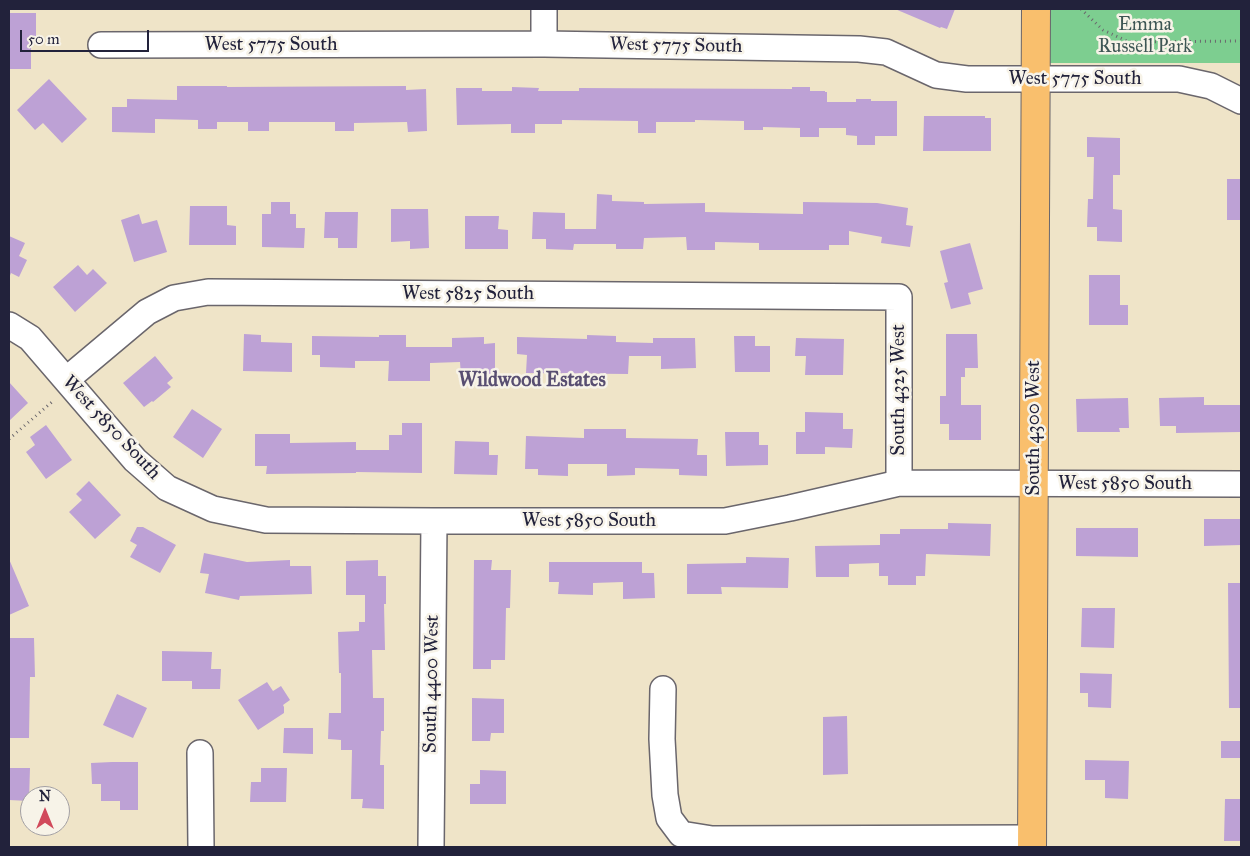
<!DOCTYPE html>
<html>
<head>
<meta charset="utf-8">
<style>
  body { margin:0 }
  #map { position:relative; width:1250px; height:856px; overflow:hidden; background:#efe4c8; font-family:"IM FELL Great Primer",serif }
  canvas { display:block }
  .frame { position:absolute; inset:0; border:10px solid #22223b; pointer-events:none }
  .north { position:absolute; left:20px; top:786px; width:50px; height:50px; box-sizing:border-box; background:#f7f3e8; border:1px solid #a29fa3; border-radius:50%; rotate:0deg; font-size:14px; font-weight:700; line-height:20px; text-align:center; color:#22223b }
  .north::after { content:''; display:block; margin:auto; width:18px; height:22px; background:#d1495b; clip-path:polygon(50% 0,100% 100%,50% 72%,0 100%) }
  .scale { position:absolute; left:20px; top:30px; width:129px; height:22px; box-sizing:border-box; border:2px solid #22223b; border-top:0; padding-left:6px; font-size:15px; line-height:18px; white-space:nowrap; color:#22223b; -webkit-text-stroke:4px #f7f3e8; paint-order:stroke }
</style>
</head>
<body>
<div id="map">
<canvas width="1250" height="856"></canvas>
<div class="frame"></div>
<div class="north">N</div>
<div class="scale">50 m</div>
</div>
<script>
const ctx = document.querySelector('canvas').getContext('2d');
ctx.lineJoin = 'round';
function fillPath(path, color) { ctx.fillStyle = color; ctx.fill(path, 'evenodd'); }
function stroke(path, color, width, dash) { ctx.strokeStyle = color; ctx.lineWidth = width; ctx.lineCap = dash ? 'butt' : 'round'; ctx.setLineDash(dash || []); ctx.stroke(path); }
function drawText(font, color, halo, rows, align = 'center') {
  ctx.font = font + ' "IM FELL Great Primer",serif'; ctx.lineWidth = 5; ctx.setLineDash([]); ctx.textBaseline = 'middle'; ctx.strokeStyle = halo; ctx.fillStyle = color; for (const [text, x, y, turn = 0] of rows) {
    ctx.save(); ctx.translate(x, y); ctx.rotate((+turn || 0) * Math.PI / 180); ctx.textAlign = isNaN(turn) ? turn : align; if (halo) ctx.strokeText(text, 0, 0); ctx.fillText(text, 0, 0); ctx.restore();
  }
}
const green = new Path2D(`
  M1049,9H1241V63H1048Z`);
const building = new Path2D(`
  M895,9H955L947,29L941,27L940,28Z
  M9,13H36V43H31V69H9Z
  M49,79L87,119L62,143L43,123L35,130L17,110Z
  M177,86H227V87L406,86V90L426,89L427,131L408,132L407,122L354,123V131H335V122H269V131H248V122H217V129H198V120L155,119V133L112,132V107H127V99L177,100Z
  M512,87L539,88L538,91H579V88L792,89V87H810V91H825V92H827V102H856V99H871V101H897V136H875V145H857V136L846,135V128H819V137H800V128L763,127V130H744V121L695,120V122H656V133H638V121L562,120V124H535V133H511V124L457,125L456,88H482V91H512Z
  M924,116H985V118H991V151H923Z
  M1087,137L1120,138V175H1113V209L1122,210V242L1097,241V227H1087L1088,199H1093L1094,157H1087Z
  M1227,179H1241V220H1227Z
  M597,194L612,195V201L644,202V204L705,203V212L803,214V202L877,203L908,208L906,225L913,226L910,247L881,243L882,237L849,231V245H829V250H759V243L715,242V250H687L686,237L644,238L643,249H616V244H574L573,250L546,249V239H532L533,212L565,213V229H596Z
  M271,202H290V214H296V228H305L304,248L262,247V214H271Z
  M190,206H227V225L236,226V245H189Z
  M391,209H428L429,248L410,249V241L391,242Z
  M325,212H358L357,248H338V238H324Z
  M139,214L142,224L157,220L167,252L134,262L121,220Z
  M465,216H499L498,229L508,230V249H465Z
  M9,236L25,243L19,256L27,260L19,277L11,273L9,278Z
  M970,243L983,289L968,293L971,304L951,309L944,283L948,282L940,251Z
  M78,265L87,275L93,269L107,283L75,312L53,287Z
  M1089,275H1120V305H1128V325H1089Z
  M244,334L261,335V342L292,343V372L243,371Z
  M946,334H977L978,368H965V377H961V405H981V440H949V424H940V396H946Z
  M379,335H406V347H452V338L484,337V344L495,343V375L461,376L460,362L430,363V381H388L389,361H355V368L320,367V355H312V336L379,337Z
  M587,335L616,336V342L653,343V338H695L696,368L661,369V356H629L628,374L526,373L527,355L517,354V337L587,339Z
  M734,336H755V346H770V372H735Z
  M796,338L844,339L843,375H805L806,356H795Z
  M155,356L173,378L167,383L171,387L153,402L152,401L144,407L123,383Z
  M9,382L28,403L9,421Z
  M1204,397V405H1241V432L1176,433V426H1160L1159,398Z
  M1128,398L1129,428H1119L1120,432H1077L1076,399Z
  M192,409L222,429L203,458L173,437Z
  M805,412L843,413V429H853L852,448L825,447V454H796V432H805Z
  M402,423H422V473L356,472V473L266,474L267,466H255V434H290V443L356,442V450H389V435H402Z
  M46,425L72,460L46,479L26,452L35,445L30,437Z
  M584,429H626V438L698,439L697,455H707V476L679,475V469L635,468V475L607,476V464H568V476L538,475V469H525L526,436L584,438Z
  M725,432H759V445H768V465L726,466Z
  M455,441L489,442V455H498L497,475L454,474Z
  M89,481L121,515L95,539L69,512L82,500L76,494Z
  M1204,519H1241V545L1204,546Z
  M948,523L991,524L990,556L926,554L925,576H916V585H888V576H879V563L849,564V577H816L815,546L880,545V534H900V529H948Z
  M137,527H143L176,545L160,573L130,557L137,545L130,541Z
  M1076,528H1138V557L1076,556Z
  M204,553L247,562L290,560V566H311L312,594L240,596L239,600L205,593L209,574L200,573Z
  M746,557L789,558L788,588L721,587L722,594H687V564L746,563Z
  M9,559L29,606L9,615Z
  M378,560V576H386V604H384L385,650H372L373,698H384V731H381L380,765H384V809L362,808L363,799H351L352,750H341V740L328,739L329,713H341V673H339L338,632L359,631V622H365V595H346V561Z
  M474,560H492L491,570H511L510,608H506L505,660H491V669H473Z
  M549,562H642V573H654L655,598L623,599V582L593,583V595L558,594L559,582H549Z
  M1228,583H1241V708H1229Z
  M1082,608H1115L1114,648L1081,647Z
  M9,638H34L35,677H30L29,738H9Z
  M162,651L212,652L211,669H221L220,689H192V681H162Z
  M1080,673L1112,674L1111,708L1088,707V693H1080Z
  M267,682L273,691L281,686L290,700L283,705L284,707V713L258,730L238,700Z
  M117,694L147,708L133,738L103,725Z
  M472,698L504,699V733H491L490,741H472Z
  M847,716L848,774L823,775V717Z
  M284,728H313V754L283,753Z
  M1221,741H1241V758H1221Z
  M1085,760L1129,761L1128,799L1105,798V780H1085Z
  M112,762H138V810H120V801H101V784H92L91,763Z
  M9,768H30L29,801L9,800Z
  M261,768H287L286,802H250L251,782H261Z
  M480,770L506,771V804H470V784H480Z
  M1225,799H1241V841H1224Z`);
const path = new Path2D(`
  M1081,9L1103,30L1129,42L1241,41
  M9,439L52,402`);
const minor = new Path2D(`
  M544,44V9
  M101,45L544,44L859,49L886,52L936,75L967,79H1179L1211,86L1241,101
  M9,325L30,338L135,460L167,488L213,509L266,520L434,521H725L790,508L899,483L1241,484
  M66,380L147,312L174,298L208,292L899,297V483
  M663,689L662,739L665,795L669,818L681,834L712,839L1032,838
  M200,753L201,847
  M431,847L434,521`);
const major = new Path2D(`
  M1032,847L1036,9`);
const parkNames = [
  ["Emma",1145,25],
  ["Russell Park",1145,47]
];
const streetNames = [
  ["West 5775 South",271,45],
  ["West 5775 South",676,46,1],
  ["West 5775 South",1075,79],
  ["West 5825 South",468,294],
  ["South 4325 West",899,390,-90],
  ["West 5850 South",111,428,47],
  ["South 4300 West",1034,428,-90],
  ["West 5850 South",1125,484],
  ["West 5850 South",589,521],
  ["South 4400 West",432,684,-89]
];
const neighbourhoodNames = [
  ["Wildwood Estates",532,381]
];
fillPath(green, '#7dce90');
fillPath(building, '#bda1d5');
stroke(minor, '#6a666c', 28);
stroke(major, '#6a666c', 30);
stroke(path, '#6a666c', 3, [1, 4]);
stroke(minor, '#fff', 25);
stroke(major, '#f9bf6d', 28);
drawText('19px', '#3d5654', '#f7f3e8', parkNames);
drawText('19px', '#22223b', '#f7f3e8', streetNames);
drawText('bold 20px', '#584e71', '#f7f3e8', neighbourhoodNames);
</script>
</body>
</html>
